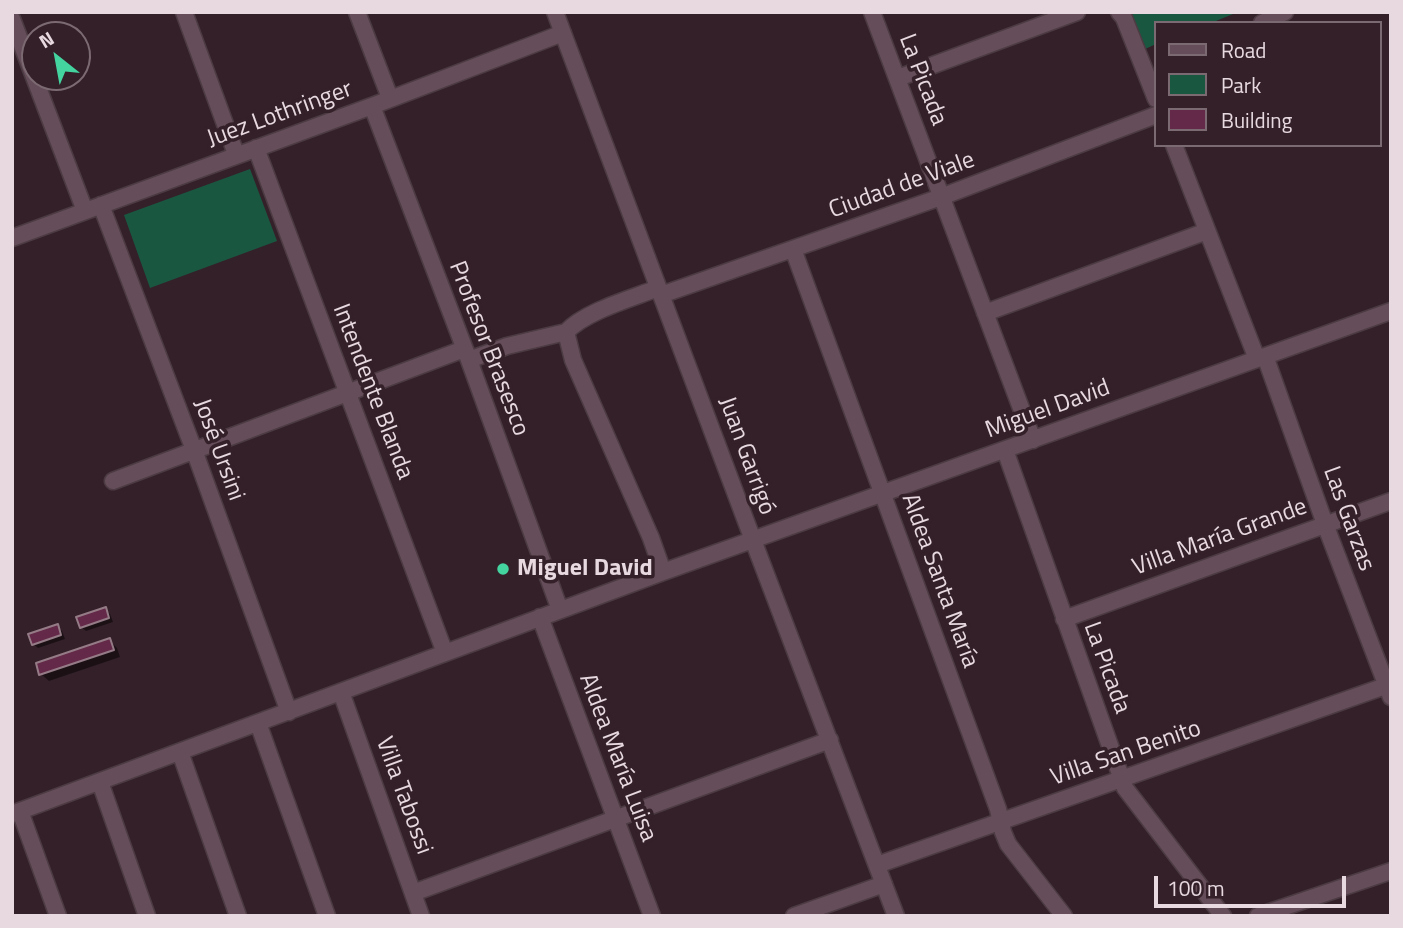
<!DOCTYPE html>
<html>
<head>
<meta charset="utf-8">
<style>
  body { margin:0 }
  #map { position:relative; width:1403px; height:928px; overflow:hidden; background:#342029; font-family:"Titillium Web",sans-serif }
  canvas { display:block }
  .frame { position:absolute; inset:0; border:14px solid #e7d9df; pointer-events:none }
  .legend { position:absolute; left:1154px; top:21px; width:228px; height:126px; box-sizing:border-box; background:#342029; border:2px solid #7c6a72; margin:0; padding:9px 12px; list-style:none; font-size:21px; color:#e7d9df }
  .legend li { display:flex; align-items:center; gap:14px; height:35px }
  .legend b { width:35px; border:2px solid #7c6a72 }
  .north { position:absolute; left:21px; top:21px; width:70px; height:70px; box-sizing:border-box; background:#342029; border:2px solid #7c6a72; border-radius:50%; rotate:329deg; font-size:19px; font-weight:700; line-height:28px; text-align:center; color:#e7d9df }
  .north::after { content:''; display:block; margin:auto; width:24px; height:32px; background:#43d4a0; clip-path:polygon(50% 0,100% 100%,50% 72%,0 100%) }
  .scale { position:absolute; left:1154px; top:876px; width:192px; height:32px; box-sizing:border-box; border:4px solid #e7d9df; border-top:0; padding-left:9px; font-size:21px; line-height:24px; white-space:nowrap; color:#e7d9df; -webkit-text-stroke:5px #342029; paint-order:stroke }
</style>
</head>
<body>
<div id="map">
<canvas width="1403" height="928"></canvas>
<div class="frame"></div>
<ul class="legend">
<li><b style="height:9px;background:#654e59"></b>Road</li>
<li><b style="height:19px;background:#1a5741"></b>Park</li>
<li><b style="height:19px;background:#642948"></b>Building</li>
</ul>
<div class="north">N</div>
<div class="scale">100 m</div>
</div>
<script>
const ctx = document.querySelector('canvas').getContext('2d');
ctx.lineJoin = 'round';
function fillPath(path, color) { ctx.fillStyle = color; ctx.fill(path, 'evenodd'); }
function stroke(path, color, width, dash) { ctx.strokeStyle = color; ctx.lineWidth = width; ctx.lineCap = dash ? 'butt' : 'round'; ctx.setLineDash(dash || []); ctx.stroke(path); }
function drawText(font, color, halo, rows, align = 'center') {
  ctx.font = font + ' "Titillium Web",sans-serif'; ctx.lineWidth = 7; ctx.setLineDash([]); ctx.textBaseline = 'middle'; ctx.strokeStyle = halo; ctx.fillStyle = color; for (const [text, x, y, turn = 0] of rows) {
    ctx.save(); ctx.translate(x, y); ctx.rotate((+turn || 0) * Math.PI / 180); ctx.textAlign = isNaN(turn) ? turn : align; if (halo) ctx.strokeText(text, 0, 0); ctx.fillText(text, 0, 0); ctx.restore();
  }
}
const green = new Path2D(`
  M1129,12H1238L1211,23H1156V44L1143,50Z
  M250,169L277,241L150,288L124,215Z`);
const shadow = new Path2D(`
  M105,609L110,614L113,622L86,631L81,627Z
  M57,626L62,631L65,639L38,648L33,644Z
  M109,640L117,648L120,657L49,681L41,674Z`);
const building = new Path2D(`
  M106,607L109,618L80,628L76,617Z
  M58,624L61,635L32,645L28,634Z
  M110,638L114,650L39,675L36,663Z`);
const minor = new Path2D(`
  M184,12L236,154
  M357,12L390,98
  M555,12L753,540L896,916
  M872,12L1033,440
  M1119,12L1124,18L1156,99
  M12,19L85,211
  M1262,23L1285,12
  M898,78L1077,12
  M372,106L469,360L560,610
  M1174,145L1257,359
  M256,148L445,653
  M101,205L194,450L289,712
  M12,238L372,106L563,33
  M793,249L998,809L1003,832L1008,844L1064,916
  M658,288C630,299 586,311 566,332L573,360L651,538L663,572
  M661,295L941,197L1156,115
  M985,313L1207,231
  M1265,356L1325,524L1391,697
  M469,360L507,346L566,332
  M1005,450L1125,788L1223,916
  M113,481L464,349
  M540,617L652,916
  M1064,619L1391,501
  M341,692L421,916
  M258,723L327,916
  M180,752L238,916
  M100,782L147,916
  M20,811L58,916
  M12,814L663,572L1391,311
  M877,865L1391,684
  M413,893L830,740
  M794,916L884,884
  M1258,916L1391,871`);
const markers = [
  [503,569,7,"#43d4a0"]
];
const streetNames = [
  ["La Picada",922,80,69],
  ["Juez Lothringer",280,115,-20],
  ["Ciudad de Viale",902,186,-20],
  ["Profesor Brasesco",488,349,69],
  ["Intendente Blanda",372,392,69],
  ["Miguel David",1048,410,-20],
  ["José Ursini",218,450,70],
  ["Juan Garrigó",746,456,70],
  ["Las Garzas",1348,519,70],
  ["Villa María Grande",1220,538,-20],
  ["Aldea Santa María",939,581,70],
  ["La Picada",1106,668,70],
  ["Villa San Benito",1126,754,-19],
  ["Aldea María Luisa",617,758,69],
  ["Villa Tabossi",403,796,70]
];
const poiNames = [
  ["Miguel David",517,569]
];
fillPath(green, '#1a5741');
fillPath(shadow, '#0007');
fillPath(building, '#642948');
stroke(building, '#947b86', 2);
stroke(minor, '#4c3b43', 19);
stroke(minor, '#654e59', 16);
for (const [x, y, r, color] of markers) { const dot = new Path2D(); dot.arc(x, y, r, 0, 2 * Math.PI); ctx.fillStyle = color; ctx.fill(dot); stroke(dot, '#342029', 2.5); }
drawText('24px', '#e7d9df', '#342029', streetNames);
drawText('bold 24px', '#e7d9df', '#342029', poiNames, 'left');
</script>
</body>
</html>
